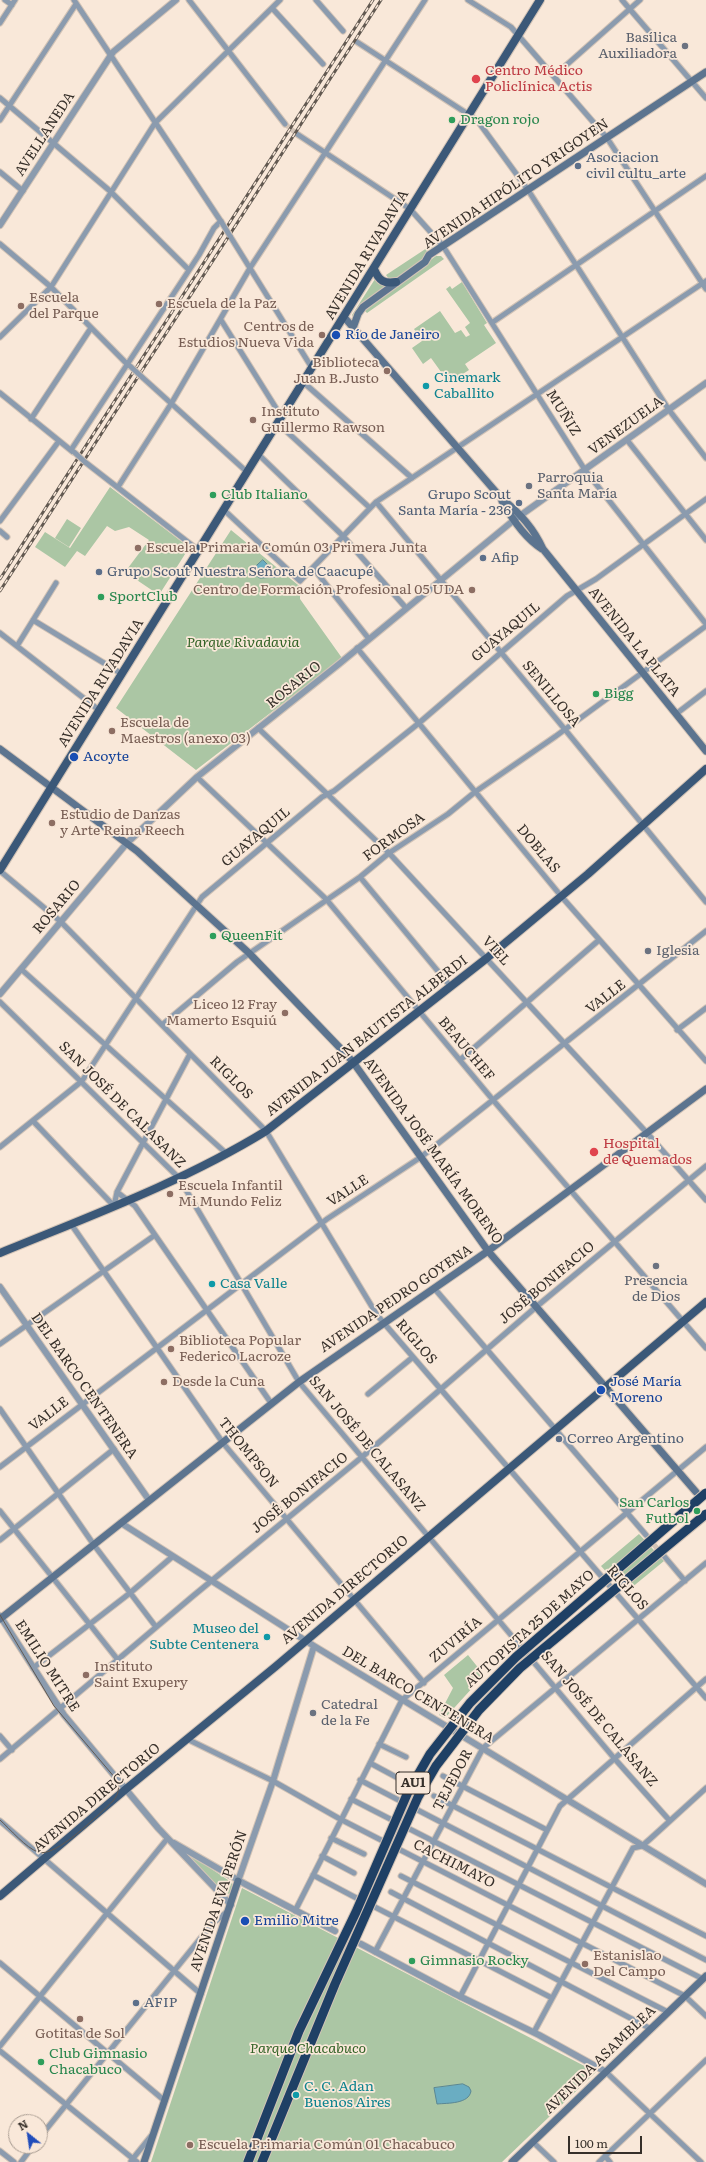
<!DOCTYPE html>
<html>
<head>
<meta charset="utf-8">
<style>
  body { margin:0 }
  #map { position:relative; width:706px; height:2162px; overflow:hidden; background:#f9e8d9; font-family:Literata,serif }
  canvas { display:block }
  .north { position:absolute; left:8px; top:2114px; width:40px; height:40px; box-sizing:border-box; background:#f9e8d9; border:1px solid #ab9e93; border-radius:50%; rotate:330deg; font-size:11px; font-weight:700; line-height:16px; text-align:center; color:#362f29 }
  .north::after { content:''; display:block; margin:auto; width:14px; height:18px; background:#214dbb; clip-path:polygon(50% 0,100% 100%,50% 72%,0 100%) }
  .scale { position:absolute; left:568px; top:2136px; width:74px; height:18px; box-sizing:border-box; border:2px solid #362f29; border-top:0; padding-left:5px; font-size:12px; line-height:14px; white-space:nowrap; color:#362f29; -webkit-text-stroke:3px #f9e8d9; paint-order:stroke }
</style>
</head>
<body>
<div id="map">
<canvas width="706" height="2162"></canvas>
<div class="north">N</div>
<div class="scale">100 m</div>
</div>
<script>
const ctx = document.querySelector('canvas').getContext('2d');
ctx.lineJoin = 'round';
function fillPath(path, color) { ctx.fillStyle = color; ctx.fill(path, 'evenodd'); }
function stroke(path, color, width, dash) { ctx.strokeStyle = color; ctx.lineWidth = width; ctx.lineCap = dash ? 'butt' : 'round'; ctx.setLineDash(dash || []); ctx.stroke(path); }
function drawText(font, color, halo, rows, align = 'center') {
  ctx.font = font + ' Literata,serif'; ctx.lineWidth = 3.5; ctx.setLineDash([]); ctx.textBaseline = 'middle'; ctx.strokeStyle = halo; ctx.fillStyle = color; for (const [text, x, y, turn = 0] of rows) {
    ctx.save(); ctx.translate(x, y); ctx.rotate((+turn || 0) * Math.PI / 180); ctx.textAlign = isNaN(turn) ? turn : align; if (halo) ctx.strokeText(text, 0, 0); ctx.fillText(text, 0, 0); ctx.restore();
  }
}
const green = new Path2D(`
  M436,242L438,245L425,259L394,280L389,279L386,275Z
  M436,256H441L444,259L367,313L363,309Z
  M375,279L387,287L354,318L352,315Z
  M462,282L487,323L484,325L496,343L465,364L469,370L449,383L431,358L423,364L412,348L422,341L414,329L440,311L455,333L461,330L466,337L470,335L465,327L470,323L446,289L450,286L452,289Z
  M110,487L186,545L187,551L159,595L125,572L149,540L129,527L115,531L107,526L85,556L77,551L65,567L35,547L45,532L70,548Z
  M67,519L81,528L69,547L55,538Z
  M231,530L303,589L300,593V599L342,658L196,770L116,708Z
  M639,1534L664,1561L625,1593L601,1566Z
  M468,1655L484,1675L445,1718L439,1715L453,1688L444,1675Z
  M174,1844L231,1882L233,1886L230,1894L224,1893Z
  M242,1888L596,2072L502,2162H151Z`);
const water = new Path2D(`
  M263,560L268,565V572L278,577L260,578L253,574V569Z
  M463,2084L469,2087L471,2091C469,2104 448,2103 437,2104L434,2088Z`);
const minorTunnel = new Path2D(`
  M285,124L297,134
  M649,1539L661,1553`);
const minor = new Path2D(`
  M5,0L12,5
  M74,0L222,223
  M189,0L285,124
  M316,0L343,31
  M468,0L511,27L607,138L706,289
  M622,0L706,98
  M272,8L323,64
  M0,23L15,0
  M357,42L477,120L528,190L669,410L706,458
  M554,76L640,0
  M0,98L110,191L189,270
  M0,120L76,4
  M297,134L410,209L443,246L585,470L706,624
  M0,172L23,191
  M230,236L312,368
  M0,244L51,287L129,366
  M221,320L276,408L285,430L370,508
  M493,322L706,176
  M0,337L51,287L155,123L280,0
  M142,377L247,472
  M303,382L412,478
  M0,393L73,452
  M31,419L91,328
  M627,440L706,540
  M71,450L199,255L214,228L221,221
  M258,454L343,536L406,608
  M85,462L198,550
  M118,487L171,404L250,268L425,0
  M376,502L558,721L706,902
  M223,509L300,581L376,502L706,281
  M0,521L59,441
  M0,531L7,537
  M314,569L369,639
  M33,620L122,674
  M0,633L99,710
  M17,646L56,583
  M357,648L561,896L706,1061
  M676,714L706,691
  M258,728L389,853L647,1133L706,1200
  M197,777L326,899L493,1100L706,1348
  M0,871L60,921L266,1131L377,1315L706,1698
  M360,877L451,987
  M21,969L227,1154
  M0,1002L179,1178L299,1382L614,1758L670,1821
  M162,1025L237,962L360,877L389,853L448,814L475,792L556,736L706,626
  M677,1030L706,1008
  M460,1060L599,940
  M33,1121L114,1206
  M0,1147L82,1081L202,897L322,797L334,791L419,723L567,596L596,579L706,499
  M117,1192L135,1206L271,1403
  M114,1206L117,1192L190,1054
  M71,1224L223,1443L424,1683
  M434,1288L646,1535
  M0,1344L155,1235
  M368,1394L413,1357
  M0,1409L94,1545L156,1627
  M0,1467L327,1219L421,1157L706,931
  M0,1511L118,1660
  M0,1540L114,1449
  M664,1556L685,1581
  M33,1668L130,1593L172,1557
  M0,1736L12,1750
  M187,1739L273,1781L340,1819L685,1996L706,2016
  M379,1744L406,1757
  M0,1759L193,1596L362,1457L536,1307L706,1166
  M370,1763L396,1777
  M443,1776L547,1830
  M360,1780L706,1960
  M434,1796L706,1936
  M351,1799L703,1979
  M0,1821L201,1994
  M331,1838L364,1854
  M322,1856L354,1873
  M313,1875L362,1901
  M401,1876L668,2012
  M391,1892L651,2029
  M369,1904L552,1998
  M295,1911L402,1700L706,1447
  M375,1952L483,1748L706,1563
  M0,1963L165,2101
  M460,1997L560,1806L706,1679
  M534,2032L633,1848L642,1846L650,1839L706,1788
  M0,2046L167,1839
  M0,2051L137,2162
  M606,2072L701,2162
  M40,2137L212,1924L228,1911
  M533,2142L554,2162
  M0,2151L14,2162
  M605,2156L610,2162
  M131,2161L151,2136
  M21,2162L33,2146
  M599,2162L706,2060`);
const tertiary = new Path2D(`
  M0,225L113,52L176,0
  M0,994L127,843L197,777L339,664L514,520L706,383
  M0,1287L149,1500
  M121,1523L314,1646L706,1884
  M0,1616L64,1715L158,1828L231,1905
  M174,1843L245,1884L335,1931
  M238,1881L273,1781L314,1646
  M361,1944L455,1994L539,2035L606,2072`);
const secondary = new Path2D(`
  M344,317L502,499C519,512 534,529 543,549L706,751
  M353,328L358,314L363,307L425,262L429,255L706,72
  M502,501C512,519 525,538 542,549
  M0,749L137,851L249,953L342,1050L353,1062L488,1251L696,1492
  M0,1619L299,1382L488,1251L706,1089
  M144,2162L238,1881
  M512,2162L706,1976`);
const primary = new Path2D(`
  M374,269C379,281 384,284 396,282
  M0,870L540,0
  M0,1253C90,1216 183,1182 266,1131L487,958L588,874L706,769
  M0,1896L126,1789L275,1667L706,1302`);
const tram = new Path2D(`
  M0,1615L54,1706L116,1779C120,1787 119,1794 113,1801C100,1813 55,1859 38,1852C26,1848 10,1829 0,1820`);
const rail = new Path2D(`
  M0,579L373,0
  M0,591L381,0`);
const minorBridge = new Path2D(`
  M222,223L230,236
  M130,366L142,377
  M74,452L85,462`);
const motorwayBridge = new Path2D(`
  M248,2162L299,2031L356,1912L408,1792L430,1754L470,1703L516,1657L706,1493
  M262,2162L335,1984L418,1797L436,1766L479,1710L520,1668L706,1514`);
const markers = [
  [685,46,4,"#6b7280"],
  [476,79,5,"#e0444e"],
  [452,120,4,"#2e9e5b"],
  [578,166,4,"#5c6f8a"],
  [159,304,4,"#8d6e63"],
  [21,306,4,"#8d6e63"],
  [322,335,4,"#8d6e63"],
  [336,335,5,"#1a4fb4"],
  [387,371,4,"#8d6e63"],
  [426,386,4,"#0f9aa8"],
  [253,420,4,"#8d6e63"],
  [529,486,4,"#6b7280"],
  [213,495,4,"#2e9e5b"],
  [519,503,4,"#5c6f8a"],
  [138,548,4,"#8d6e63"],
  [483,558,4,"#5c6f8a"],
  [99,572,4,"#5c6f8a"],
  [472,590,4,"#8d6e63"],
  [101,597,4,"#2e9e5b"],
  [596,694,4,"#2e9e5b"],
  [112,731,4,"#8d6e63"],
  [74,757,5,"#1a4fb4"],
  [52,823,4,"#8d6e63"],
  [213,936,4,"#2e9e5b"],
  [648,951,4,"#6b7280"],
  [285,1013,4,"#8d6e63"],
  [594,1152,5,"#e0444e"],
  [170,1194,4,"#8d6e63"],
  [656,1266,4,"#6b7280"],
  [212,1284,4,"#0f9aa8"],
  [171,1349,4,"#8d6e63"],
  [164,1382,4,"#8d6e63"],
  [601,1390,5,"#1a4fb4"],
  [559,1439,4,"#5c6f8a"],
  [697,1511,4,"#2e9e5b"],
  [267,1637,4,"#0f9aa8"],
  [86,1675,4,"#8d6e63"],
  [313,1713,4,"#6b7280"],
  [245,1921,5,"#1a4fb4"],
  [412,1961,4,"#2e9e5b"],
  [585,1964,4,"#8d6e63"],
  [136,2003,4,"#5c6f8a"],
  [80,2019,4,"#8d6e63"],
  [41,2062,4,"#2e9e5b"],
  [296,2095,4,"#0f9aa8"],
  [190,2145,4,"#8d6e63"]
];
const shields = [
  [413,1783,34]
];
const shieldNames = [
  ["AU1",413,1783]
];
const worshipNames = [
  ["Basílica",677,38,"right"],
  ["Auxiliadora",677,54,"right"],
  ["Parroquia",537,478],
  ["Santa María",537,494],
  ["Iglesia",656,951],
  ["Presencia",656,1281,"center"],
  ["de Dios",656,1297,"center"],
  ["Catedral",321,1705],
  ["de la Fe",321,1721]
];
const healthNames = [
  ["Centro Médico",485,71],
  ["Policlínica Actis",485,87],
  ["Hospital",603,1144],
  ["de Quemados",603,1160]
];
const leisureNames = [
  ["Dragon rojo",460,120],
  ["Club Italiano",221,495],
  ["SportClub",109,597],
  ["Bigg",604,694],
  ["QueenFit",221,936],
  ["San Carlos",689,1503,"right"],
  ["Futbol",689,1519,"right"],
  ["Gimnasio Rocky",420,1961],
  ["Club Gimnasio",49,2054],
  ["Chacabuco",49,2070]
];
const streetNames = [
  ["AVELLANEDA",45,134,-57],
  ["AVENIDA HIPÓLITO YRIGOYEN",516,184,-34],
  ["AVENIDA RIVADAVIA",367,255,-59],
  ["MUÑIZ",563,413,58],
  ["VENEZUELA",626,426,-36],
  ["GUAYAQUIL",506,632,-40],
  ["AVENIDA LA PLATA",634,642,51],
  ["AVENIDA RIVADAVIA",101,683,-58],
  ["ROSARIO",294,685,-39],
  ["SENILLOSA",551,694,50],
  ["GUAYAQUIL",256,837,-40],
  ["FORMOSA",394,837,-36],
  ["DOBLAS",538,849,50],
  ["ROSARIO",57,907,-50],
  ["VIEL",496,951,48],
  ["VALLE",606,997,-38],
  ["AVENIDA JUAN BAUTISTA ALBERDI",367,1036,-38],
  ["BEAUCHEF",466,1049,50],
  ["RIGLOS",231,1078,45],
  ["SAN JOSÉ DE CALASANZ",122,1105,45],
  ["AVENIDA JOSÉ MARÍA MORENO",433,1151,54],
  ["VALLE",348,1191,-33],
  ["JOSÉ BONIFACIO",547,1283,-40],
  ["AVENIDA PEDRO GOYENA",396,1299,-34],
  ["RIGLOS",416,1342,49],
  ["DEL BARCO CENTENERA",84,1386,55],
  ["VALLE",49,1414,-38],
  ["SAN JOSÉ DE CALASANZ",367,1444,50],
  ["THOMPSON",248,1453,51],
  ["JOSÉ BONIFACIO",300,1493,-39],
  ["RIGLOS",627,1588,49],
  ["AVENIDA DIRECTORIO",345,1590,-40],
  ["AUTOPISTA 25 DE MAYO",530,1629,-42],
  ["ZUVIRÍA",456,1640,-40],
  ["EMILIO MITRE",47,1666,57],
  ["DEL BARCO CENTENERA",418,1695,31],
  ["SAN JOSÉ DE CALASANZ",599,1719,50],
  ["TEJEDOR",453,1780,-62],
  ["AVENIDA DIRECTORIO",97,1798,-40],
  ["CACHIMAYO",454,1864,27],
  ["AVENIDA EVA PERÓN",219,1901,-71],
  ["AVENIDA ASAMBLEA",600,2060,-44]
];
const serviceNames = [
  ["Asociacion",586,158],
  ["civil cultu_arte",586,174],
  ["Grupo Scout",511,495,"right"],
  ["Santa María - 236",511,511,"right"],
  ["Afip",491,558],
  ["Grupo Scout Nuestra Señora de Caacupé",107,572],
  ["Correo Argentino",567,1439],
  ["AFIP",144,2003]
];
const educationNames = [
  ["Escuela",29,298],
  ["del Parque",29,314],
  ["Escuela de la Paz",167,304],
  ["Centros de",314,327,"right"],
  ["Estudios Nueva Vida",314,343,"right"],
  ["Biblioteca",379,363,"right"],
  ["Juan B.Justo",379,379,"right"],
  ["Instituto",261,412],
  ["Guillermo Rawson",261,428],
  ["Escuela Primaria Común 03 Primera Junta",146,548],
  ["Centro de Formación Profesional 05 UDA",464,590,"right"],
  ["Escuela de",120,723],
  ["Maestros (anexo 03)",120,739],
  ["Estudio de Danzas",60,815],
  ["y Arte Reina Reech",60,831],
  ["Liceo 12 Fray",277,1005,"right"],
  ["Mamerto Esquiú",277,1021,"right"],
  ["Escuela Infantil",178,1186],
  ["Mi Mundo Feliz",178,1202],
  ["Biblioteca Popular",179,1341],
  ["Federico Lacroze",179,1357],
  ["Desde la Cuna",172,1382],
  ["Instituto",94,1667],
  ["Saint Exupery",94,1683],
  ["Estanislao",593,1956],
  ["Del Campo",593,1972],
  ["Gotitas de Sol",80,2034,"center"],
  ["Escuela Primaria Común 01 Chacabuco",198,2145]
];
const transitNames = [
  ["Río de Janeiro",345,335],
  ["Acoyte",83,757],
  ["José María",610,1382],
  ["Moreno",610,1398],
  ["Emilio Mitre",254,1921]
];
const cultureNames = [
  ["Cinemark",434,378],
  ["Caballito",434,394],
  ["Casa Valle",220,1284],
  ["Museo del",259,1629,"right"],
  ["Subte Centenera",259,1645,"right"],
  ["C. C. Adan",304,2087],
  ["Buenos Aires",304,2103]
];
const parkNames = [
  ["Parque Rivadavia",243,643],
  ["Parque Chacabuco",308,2049]
];
fillPath(green, '#abc6a4');
fillPath(water, '#6aadc2');
stroke(water, '#5a8794', 1);
stroke(minorTunnel, '#d2c3b6', 5, [5, 2.5]);
stroke(minor, '#d2c3b6', 7);
stroke(tertiary, '#d2c3b6', 8);
stroke(secondary, '#d2c3b6', 9);
stroke(primary, '#d2c3b6', 10);
stroke(minor, '#8b9bae', 5);
stroke(tertiary, '#8b9bae', 6);
stroke(secondary, '#5c748f', 7);
stroke(primary, '#3b5878', 8);
stroke(tram, '#625951', 1);
stroke(rail, '#625951', 3);
stroke(rail, '#f9e8d9', 1.5, [4.5]);
stroke(minorBridge, '#d2c3b6', 7, []);
stroke(motorwayBridge, '#d2c3b6', 11, []);
stroke(minorBridge, '#8b9bae', 5);
stroke(motorwayBridge, '#1f4065', 9);
for (const [x, y, r, color] of markers) { const dot = new Path2D(); dot.arc(x, y, r, 0, 2 * Math.PI); ctx.fillStyle = color; ctx.fill(dot); stroke(dot, '#f9e8d9', 1.5); }
for (const [x, y, w] of shields) { const box = new Path2D(); box.roundRect(x - w / 2, y - 11, w, 22, 3); ctx.fillStyle = '#f9e8d9'; ctx.fill(box); stroke(box, '#362f29', 1); }
drawText('bold 13px', '#362f29', null, shieldNames);
drawText('14px', '#5b616d', '#f9e8d9', worshipNames, 'left');
drawText('14px', '#be3a42', '#f9e8d9', healthNames, 'left');
drawText('14px', '#27864d', '#f9e8d9', leisureNames, 'left');
drawText('14px', '#362f29', '#f9e8d9', streetNames);
drawText('14px', '#4e5e75', '#f9e8d9', serviceNames, 'left');
drawText('14px', '#785e54', '#f9e8d9', educationNames, 'left');
drawText('14px', '#164399', '#f9e8d9', transitNames, 'left');
drawText('14px', '#0d838f', '#f9e8d9', cultureNames, 'left');
drawText('italic 14px', '#336327', '#f9e8d9', parkNames);
</script>
</body>
</html>
